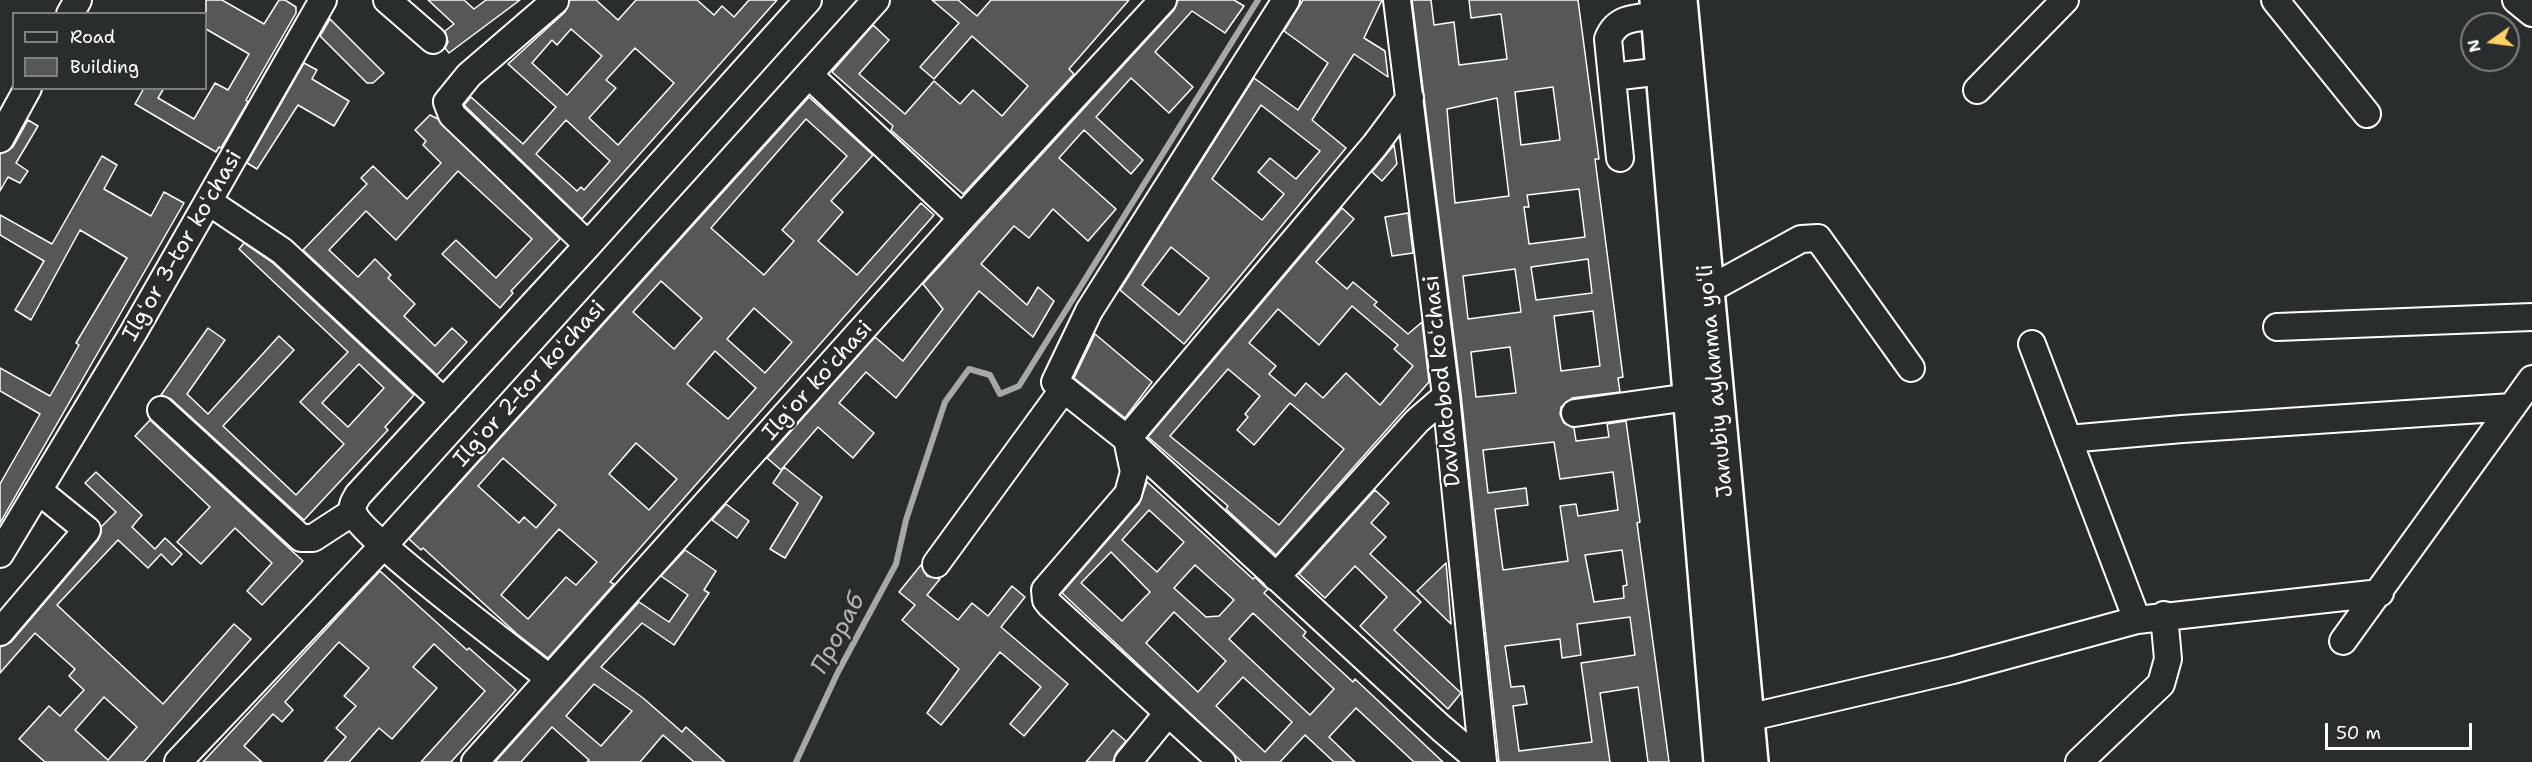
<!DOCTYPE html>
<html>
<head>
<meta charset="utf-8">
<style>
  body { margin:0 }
  #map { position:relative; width:2532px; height:762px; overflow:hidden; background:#2a2d2e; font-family:"Shantell Sans",sans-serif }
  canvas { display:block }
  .legend { position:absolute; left:12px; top:12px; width:195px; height:78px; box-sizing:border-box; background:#2a2d2e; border:2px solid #7f8182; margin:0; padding:8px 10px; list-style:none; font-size:18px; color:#fff }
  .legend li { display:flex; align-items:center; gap:12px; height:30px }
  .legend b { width:30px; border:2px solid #7f8182 }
  .north { position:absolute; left:2460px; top:12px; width:60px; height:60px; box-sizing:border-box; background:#2a2d2e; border:2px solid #7f8182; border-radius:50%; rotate:256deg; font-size:16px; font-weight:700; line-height:24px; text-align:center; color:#fff }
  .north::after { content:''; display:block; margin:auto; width:21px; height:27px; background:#ffd166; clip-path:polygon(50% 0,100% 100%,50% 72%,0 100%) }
  .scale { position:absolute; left:2325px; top:723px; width:147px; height:27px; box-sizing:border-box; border:3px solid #fff; border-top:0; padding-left:8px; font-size:18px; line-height:21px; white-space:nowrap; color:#fff; -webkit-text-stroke:4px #2a2d2e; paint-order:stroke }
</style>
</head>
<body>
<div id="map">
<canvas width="2532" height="762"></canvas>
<ul class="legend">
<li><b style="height:8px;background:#2a2d2e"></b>Road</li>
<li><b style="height:16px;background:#555758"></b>Building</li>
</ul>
<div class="north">N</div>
<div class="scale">50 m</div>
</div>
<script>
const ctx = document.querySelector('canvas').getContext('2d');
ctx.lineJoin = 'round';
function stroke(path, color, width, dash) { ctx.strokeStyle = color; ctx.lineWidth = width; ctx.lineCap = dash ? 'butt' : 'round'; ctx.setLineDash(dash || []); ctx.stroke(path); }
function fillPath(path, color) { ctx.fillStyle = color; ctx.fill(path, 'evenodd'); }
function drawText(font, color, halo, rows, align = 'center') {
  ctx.font = font + ' "Shantell Sans",sans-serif'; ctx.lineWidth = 4.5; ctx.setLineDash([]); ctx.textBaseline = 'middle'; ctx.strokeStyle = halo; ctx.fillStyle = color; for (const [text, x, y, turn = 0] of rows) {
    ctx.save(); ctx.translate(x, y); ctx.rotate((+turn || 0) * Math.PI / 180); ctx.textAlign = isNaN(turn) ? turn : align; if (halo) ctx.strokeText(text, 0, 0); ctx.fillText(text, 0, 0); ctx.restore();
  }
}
const stream = new Path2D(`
  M796,762L838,672L896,564L906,520L945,402L969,369L990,375L1000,394L1019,386L1258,0`);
const building = new Path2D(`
  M206,0H222L264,24L279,0H285L296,7V13L246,100L248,102L221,148L219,147L216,152L135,104L144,88H164L158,98L194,119L215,83L228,90L249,54L206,29Z
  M428,0H464L474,9L486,0H520L449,53L445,48L448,42L445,31L454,24Z
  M570,0H596L618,20L636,0H697L714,15L722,6L734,17L749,0H777L582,219L464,105L471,97L523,144L556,107L508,64L565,12ZM571,29L602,56L567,95L532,63L552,40L557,45ZM635,48L674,83L618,145L589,118L616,88L606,80ZM566,120L610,161L584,190L581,187L577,191L536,154Z
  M932,0H958L977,16L991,0H1129L1069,69L1074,74L963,194L891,130L893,126L832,72L873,25L889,40L859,74L905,114L934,81L960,104L973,90L1002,116L1028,86L972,36L934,79L920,67L959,23Z
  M1178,0H1234L1244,6L1225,33L1192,11L1155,52L1193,87L1169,113L1131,78L1096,117L1143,160L1131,174L1084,130L1059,158L1116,209L1088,241L1053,209L1029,238L1014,226L981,264L1027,305L1038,287L1054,301L1033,337L979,291L896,398L866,372L839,403L874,433L853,458L818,427L781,470L767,458L875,337L903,361L943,309L923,284L1174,10Z
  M1303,0H1382L1364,38L1385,51L1388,77L1354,54L1312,120L1346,148L1184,344L1120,290L1254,78L1298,110L1328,63L1284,31ZM1261,105L1320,151L1296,179L1270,158L1258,172L1284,194L1262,220L1212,179ZM1171,247L1209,278L1179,315L1142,285Z
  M1412,0H1431L1434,25L1454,22L1459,65L1507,59L1501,14L1471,18L1469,0H1578L1599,159H1595L1623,377L1618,378L1620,392L1572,398L1561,407L1560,414L1564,423L1574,428L1576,441L1609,437L1607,424L1626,421L1640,522L1637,523L1669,762H1648L1638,687L1600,693L1610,762H1499L1461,394ZM1553,87L1560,140L1521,145L1515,92ZM1497,98L1509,196L1455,203L1447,109ZM1579,189L1585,237L1529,244L1524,207H1529L1527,195ZM1588,259L1592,293L1536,300L1531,267ZM1515,269L1521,312L1468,319L1463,276ZM1593,311L1600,366L1561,371L1554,316ZM1510,347L1516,393L1476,397L1471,352ZM1554,442L1560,479L1613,472L1618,510L1578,516L1576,504L1560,506L1568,561L1503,570L1495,509L1528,505L1526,488L1488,493L1483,450ZM1622,550L1627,585L1623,586L1624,598L1594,602L1585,555ZM1630,617L1635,655L1581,663L1592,742L1519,751L1513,706L1527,704L1524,686L1511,687L1505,646L1560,639L1562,658L1581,655L1577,624Z
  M330,19L384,73L373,83H367L320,36Z
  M304,63L317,70L312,79L349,101L334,126L298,105L257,169L247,163Z
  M809,97L873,155L831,201L843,212L818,241L857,275L921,203L934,215L610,582L614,584L548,658L517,634L423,548L421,550L409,539ZM806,119L847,156L782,230L794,241L764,275L711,228ZM661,281L702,318L674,349L633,312ZM754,308L792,342L765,373L727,339ZM715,351L756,388L728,419L687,384ZM636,443L677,479L649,510L609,474ZM503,458L556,505L536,528L524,517L519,523L478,486ZM559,529L597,562L576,585L566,577L528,619L501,595Z
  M430,115L438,119L560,239L511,291L513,293L500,308L442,254L456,240L496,278L532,239L458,171L396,240L366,211L329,250L358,277L375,259L391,275L388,278L415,304L404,316L435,346L452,328L467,342L437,375L303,250L367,184L361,178L373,166L407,199L441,163L423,145L426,141L415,130Z
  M28,120L38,126L16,163L28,171L20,183L8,177L0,191V154L13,147Z
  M1394,145L1397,164L1382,181L1372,172Z
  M102,156L117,165L104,189L151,216L164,192L184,203L0,523V484L40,414L0,391V368L50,396L79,345L76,343L127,258L80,230L31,320L15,310L44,261L0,235V215L52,244Z
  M1342,208L1354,219L1316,262L1347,289L1353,282L1377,302L1374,305L1408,334L1422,322L1429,382L1276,555L1226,509L1228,506L1148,437ZM1352,306L1398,345L1394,349L1413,366L1380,405L1346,373L1323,398L1306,383L1295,396L1269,374L1276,366L1249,343L1278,309L1319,345ZM1228,369L1260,396L1245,414L1248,417L1237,430L1254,445L1290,403L1344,449L1279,525L1170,436Z
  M1408,213L1413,253L1392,256L1385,217Z
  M244,243L273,263L414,395L385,427L388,430L304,520L171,399L161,395L208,328L225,340L187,394L208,414L279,336L294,350L223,426L296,495L344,444L300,402L348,352L239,249ZM359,364L384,388L348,427L322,403Z
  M1095,334L1152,382L1125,418L1074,378Z
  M150,420L303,561L262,605L247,591L272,563L235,528L201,564L177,542L210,507L135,436Z
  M784,467L822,497L785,558L770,549L798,503L773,483Z
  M96,472L142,515L132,527L155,549L165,538L182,554L172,565L161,554L148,568L118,540L57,605L163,704L234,624L251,639L144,762H45L19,739L49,706L60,716L84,690L69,676L75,669L35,633L0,673V647L11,642L98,540L101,527L116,512L85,483ZM104,697L137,727L108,760L75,730Z
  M1147,482L1253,579L1255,577L1264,586L1268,589L1264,593L1306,632L1303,636L1353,682L1355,679L1443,762H1414L1356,708L1329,737L1355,762H1334L1305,735L1280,762H1242L1062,593L1139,504ZM1149,510L1184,542L1157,572L1122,540ZM1111,552L1150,592L1122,621L1081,583ZM1195,565L1234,600L1219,616L1206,617L1174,588ZM1174,612L1226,661L1198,692L1146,643ZM1253,613L1334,689L1310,715L1229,639ZM1243,677L1292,722L1265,752L1216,706Z
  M1375,490L1389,503L1371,523L1386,537L1370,554L1421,602L1394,630L1461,693L1448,709L1360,626L1387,597L1355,566L1325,598L1299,574Z
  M726,504L749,521L737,538L712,520Z
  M685,550L716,571L704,590L709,593L674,645L642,623L601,667L643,698L682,732L686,727L725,762H694L663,735L640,762H587L589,760L552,727L521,762H495L639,602L669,622L688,595L661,576ZM594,684L632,711L601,746L566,716Z
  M1446,563L1448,585L1451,624L1417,591Z
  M921,565L927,576L940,579L927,595L958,620L972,603L988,616L1012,586L1025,597L1001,627L1068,684L1024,736L1010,724L1041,687L1000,652L941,725L927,713L959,669L902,620L915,605L899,592Z
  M380,571L467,650L469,648L516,690L451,762H421L485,691L434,644L413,667L437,688L392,739L379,728L349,762H324L346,737L336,728L356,706L344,696L369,668L339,642L285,702L293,710L282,722L273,714L244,746L262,762H203Z
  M1113,730L1126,741L1116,753L1113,762H1086Z`);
const minor = new Path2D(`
  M387,0L433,40
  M1286,0L1089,311L1055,382L1127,439L1441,728L1481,762
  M1397,0L1446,396L1483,762
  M2275,0L2367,114
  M2516,0L2532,13
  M70,14L78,0
  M809,75L962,218
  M1612,77L1663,71
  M1977,90L2065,0
  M0,139L28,88
  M1620,158L1608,39C1617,16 1637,18 1658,16
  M209,202L282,251L444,402
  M588,245L808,0
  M1708,290L1801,239L1818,238L1911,368
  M2277,327L2532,317
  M2032,344L2137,620
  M161,410L301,538H313L353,512
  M1575,413L1689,397
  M2068,439L2182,429L2512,407
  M0,554L133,333L323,0
  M936,564L1063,390
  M1276,577L1417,421L1446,396
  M0,632L87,530L39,491
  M2343,641L2532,379
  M549,678C520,655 359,534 353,512C351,506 355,500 358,495L588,245L452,115L447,102L469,75L555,1
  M1747,718L1953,670L2137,620L2380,593
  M178,762L383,546L876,0
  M475,762L962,218L1163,0
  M1128,762L1168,713
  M1222,762L1050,605L1046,600L1045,590L1128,494L1134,472L1127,439L1375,145L1410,98
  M2079,762L2161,684L2168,659L2164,615`);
const highway = new Path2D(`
  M1657,0L1721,762
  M1680,0L1751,762`);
const streetNames = [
  ["Ilgʻor 3-tor koʻchasi",183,246,-60],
  ["Ilgʻor koʻchasi",818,381,-48],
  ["Davlatobod koʻchasi",1443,381,-96],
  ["Janubiy aylanma yoʻli",1716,381,-95],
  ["Ilgʻor 2-tor koʻchasi",530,384,-48]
];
const waterNames = [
  ["Прораб",839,634,-62]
];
stroke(stream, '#a6a7a7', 6);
fillPath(building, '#555758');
stroke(building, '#fff', 1.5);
stroke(minor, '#fff', 30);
stroke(highway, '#fff', 38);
stroke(minor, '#2a2d2e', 26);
stroke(highway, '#2a2d2e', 33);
drawText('22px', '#fff', '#2a2d2e', streetNames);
drawText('italic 24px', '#b4b6b6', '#2a2d2e', waterNames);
</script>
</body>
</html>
